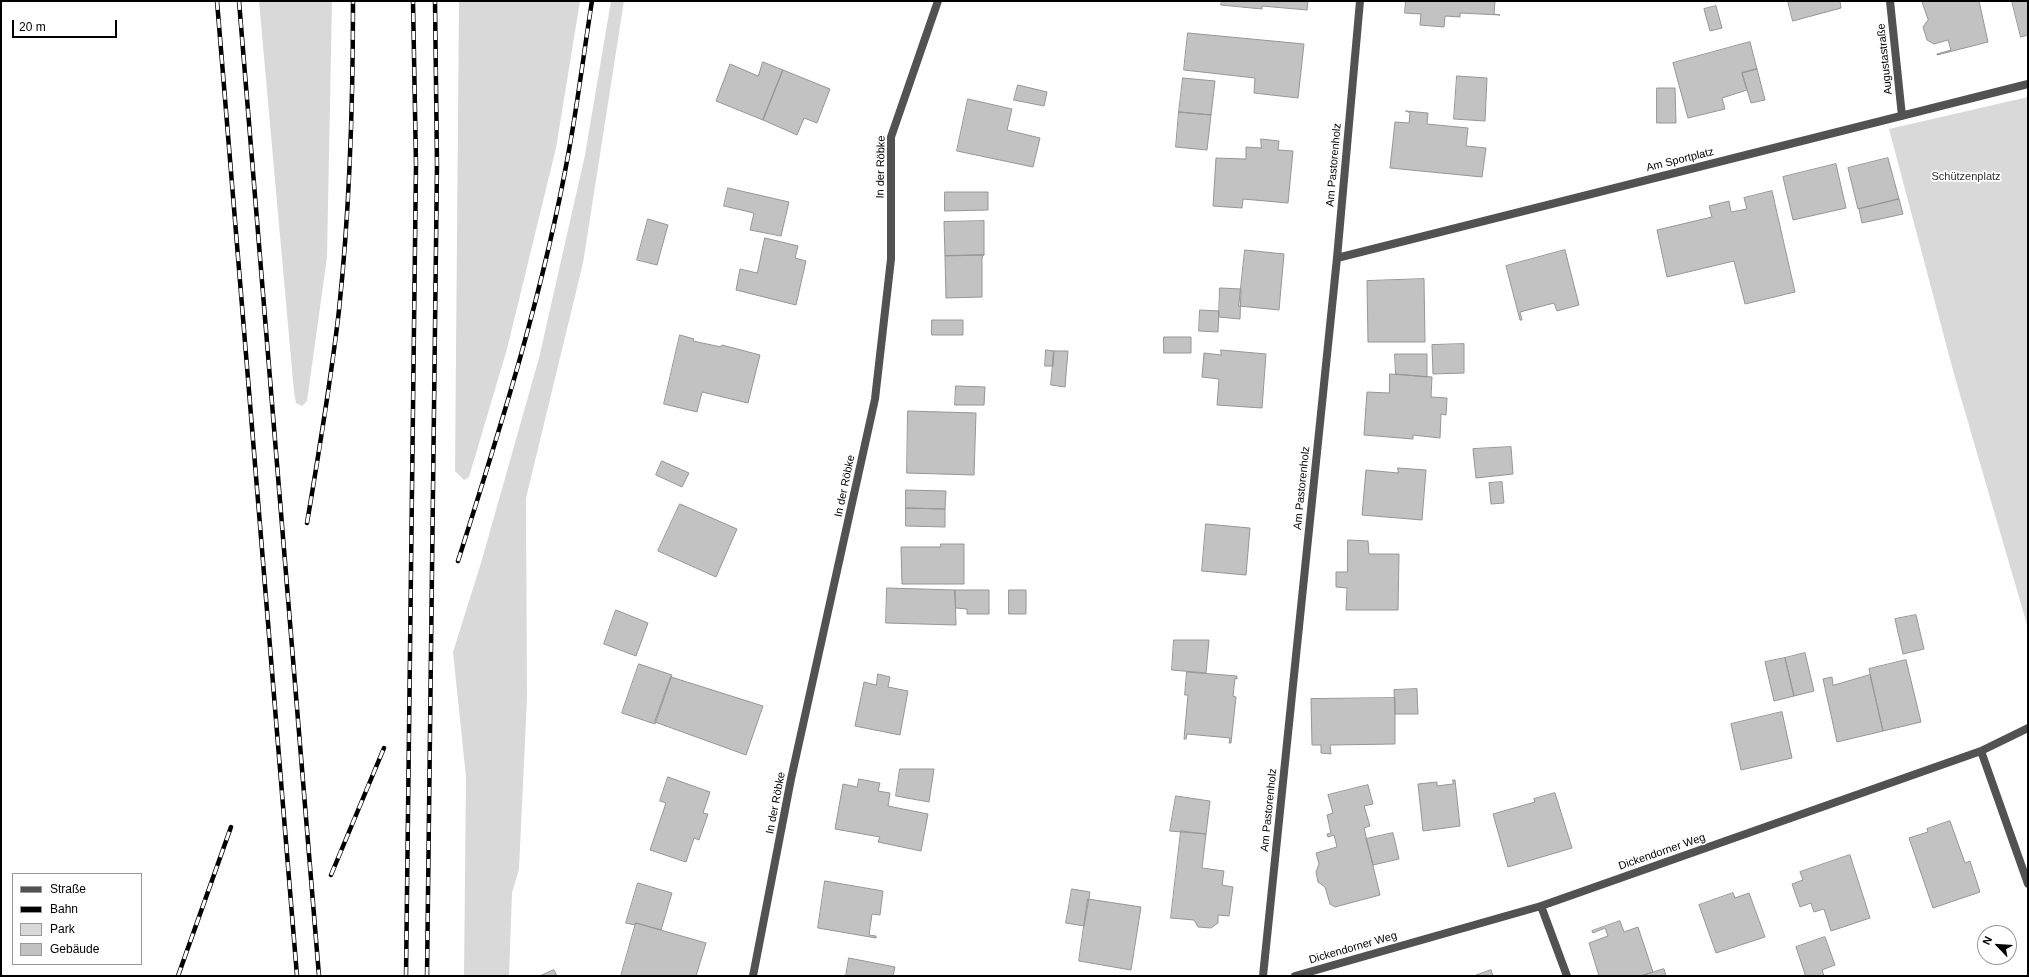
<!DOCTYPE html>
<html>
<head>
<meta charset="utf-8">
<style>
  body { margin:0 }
  #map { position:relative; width:2029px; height:977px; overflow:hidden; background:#fff; font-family:Arial,sans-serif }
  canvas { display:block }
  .frame { position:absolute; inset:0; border:2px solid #000; pointer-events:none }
  .legend { position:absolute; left:12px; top:873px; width:130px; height:92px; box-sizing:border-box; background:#fff; border:1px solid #999; margin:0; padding:5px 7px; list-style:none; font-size:12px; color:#000 }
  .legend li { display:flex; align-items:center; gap:8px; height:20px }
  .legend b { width:20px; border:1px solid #999 }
  .north { position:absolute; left:1977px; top:925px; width:40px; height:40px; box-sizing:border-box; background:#fff; border:1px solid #999; border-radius:50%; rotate:295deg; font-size:11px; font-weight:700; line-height:16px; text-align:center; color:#000 }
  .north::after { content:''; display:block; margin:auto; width:14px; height:18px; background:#000; clip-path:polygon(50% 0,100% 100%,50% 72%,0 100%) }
  .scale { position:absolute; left:12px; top:20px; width:105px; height:18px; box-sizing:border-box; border:2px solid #000; border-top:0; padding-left:5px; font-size:12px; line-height:14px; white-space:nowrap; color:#000; -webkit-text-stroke:3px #fff; paint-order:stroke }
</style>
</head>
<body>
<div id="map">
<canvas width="2029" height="977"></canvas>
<div class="frame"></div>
<ul class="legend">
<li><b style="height:5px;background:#525252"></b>Straße</li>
<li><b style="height:5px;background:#000"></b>Bahn</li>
<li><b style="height:11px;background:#d9d9d9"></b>Park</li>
<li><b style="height:11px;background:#c2c2c2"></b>Gebäude</li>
</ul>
<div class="north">N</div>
<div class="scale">20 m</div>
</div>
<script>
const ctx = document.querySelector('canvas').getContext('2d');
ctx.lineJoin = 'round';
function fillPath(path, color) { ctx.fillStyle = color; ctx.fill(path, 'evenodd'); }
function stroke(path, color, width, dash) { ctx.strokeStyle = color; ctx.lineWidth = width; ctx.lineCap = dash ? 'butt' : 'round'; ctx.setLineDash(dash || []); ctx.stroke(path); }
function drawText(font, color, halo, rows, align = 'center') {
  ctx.font = font + ' Arial,sans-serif'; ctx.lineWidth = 3.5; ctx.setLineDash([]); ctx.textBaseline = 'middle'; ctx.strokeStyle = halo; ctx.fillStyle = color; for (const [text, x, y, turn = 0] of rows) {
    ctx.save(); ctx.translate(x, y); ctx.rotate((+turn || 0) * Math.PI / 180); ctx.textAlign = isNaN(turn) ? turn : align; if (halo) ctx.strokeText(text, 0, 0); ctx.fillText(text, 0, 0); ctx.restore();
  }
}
const green = new Path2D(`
  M259,1H332L327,257L307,401L302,406L296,403L294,392Z
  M459,1H580L556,148L507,349L469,477L464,480L455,471Z
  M611,1H624L583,263L526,498L527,698L519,869L512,893L509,976H464L466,777L453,652L481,563L539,358L585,155Z
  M2028,97V628L1954,374L1889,129Z`);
const building = new Path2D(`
  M1222,1H1308L1307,10L1262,6V9L1221,5Z
  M1406,1H1495L1494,14L1500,15L1460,13V17L1445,16L1444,27L1420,25L1421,14L1405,13Z
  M1788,1H1840L1841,8L1793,21Z
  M1922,1H1979L1988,42L1937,55V54L1951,50L1948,40L1934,44L1927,40L1923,27L1928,20Z
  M2012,1H2028V35L2021,37Z
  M1716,6L1722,28L1710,31L1704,9Z
  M1188,33L1304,44L1298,98L1254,93L1255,78L1184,70Z
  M1750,42L1757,69L1742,73L1747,90L1722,98L1725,109L1688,118L1673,63Z
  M763,62L783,70L763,120L716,101L730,64L758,76Z
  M1757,69L1765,100L1751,103L1742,73Z
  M783,70L830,89L817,123L804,118L797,135L763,120Z
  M1457,76L1487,78L1485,121L1454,119Z
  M1183,78L1215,81L1211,115L1179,112Z
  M1018,85L1047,92L1044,106L1014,100Z
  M1657,88H1675L1676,123H1657Z
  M968,99L1012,109L1007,130L1040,138L1033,167L957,151Z
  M1406,111L1428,113L1427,124L1468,128L1466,146L1486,148L1482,177L1390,168L1395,122L1409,123L1410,113Z
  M1179,112L1211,115L1207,150L1176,147Z
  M1261,139L1279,141L1278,150L1293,151L1288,203L1243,199L1242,208L1213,206L1216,158L1246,159V147L1261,148Z
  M1888,158L1899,199L1858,209L1848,168Z
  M1836,164L1846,208L1793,220L1783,177Z
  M728,188L789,202L781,236L750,230L754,213L724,206Z
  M1772,191L1795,292L1745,304L1734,261L1667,277L1657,230L1712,217L1709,206L1729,201L1731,212L1747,209L1744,198Z
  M945,192H988V210L945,211Z
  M1899,199L1903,214L1862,223L1859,209Z
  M648,219L668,225L657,265L637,260Z
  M984,221V255L945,256L944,222Z
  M765,238L798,246L795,258L806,261L796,305L736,290L740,269L757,273Z
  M1245,250L1284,254L1279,310L1239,306Z
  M1565,250L1579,305L1557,311L1554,303L1520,312L1522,320H1520L1506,266Z
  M984,255L982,257V297L946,298L945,256Z
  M1424,279L1425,342H1368L1367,281Z
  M1220,288L1241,289L1240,319L1219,317Z
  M1200,310L1219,311L1218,332L1199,331Z
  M932,320H963V335H932Z
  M680,335L694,339L693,341L721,347L722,345L760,355L748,403L702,392L697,412L664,404Z
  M1164,337H1191V353H1164Z
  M1464,344V373L1433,374L1432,345Z
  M1046,350L1054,351L1053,366H1045Z
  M1221,350L1266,354L1262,408L1217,405L1219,379L1202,377L1204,353L1221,355Z
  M1054,351H1068L1065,387L1051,385Z
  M1395,354H1427V377L1396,374Z
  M1390,374L1432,377L1431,397L1447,398L1446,415L1441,414L1440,438L1413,435V439L1364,435L1367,392L1389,393Z
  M956,386L985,387L984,405H955Z
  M908,411L976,413L974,475L907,473Z
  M1511,447L1513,474L1476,478L1473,449Z
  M662,461L689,473L682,487L656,475Z
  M1398,468L1426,470L1422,520L1362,515L1366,470L1398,473Z
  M1502,482L1504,503L1491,504L1489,483Z
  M906,490L946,491L945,509L906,508Z
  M680,504L737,529L716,577L658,551Z
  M906,508L945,509V527L906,526Z
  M1206,524L1250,528L1246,575L1202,571Z
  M1348,540L1368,541L1369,554H1399L1398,610H1346L1347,588L1336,587V572H1347Z
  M941,544H964V584H902L901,547H940Z
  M887,588L955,590L956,625L886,623Z
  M955,590H989V614H967V609L956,608Z
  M1009,590H1026V614H1009Z
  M616,610L648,623L636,656L604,644Z
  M1916,615L1924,649L1903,654L1895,619Z
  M1174,640H1209L1206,673L1172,670Z
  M1805,653L1814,691L1794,696L1785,658Z
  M1785,658L1794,696L1774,701L1765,662Z
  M1906,660L1921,722L1883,731L1869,669Z
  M639,664L672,675L655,724L622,713Z
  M1187,672L1237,676V679L1235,678L1233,696L1236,697L1231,743H1229L1230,738L1187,734L1186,739H1184L1188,695H1185Z
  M878,674L890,677L888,687L908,691L900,735L855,726L864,682L876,685Z
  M1870,675L1883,731L1837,742L1823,679L1832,677L1833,685Z
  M671,677L763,706L746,755L655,722Z
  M1417,689L1418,714H1395L1394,690Z
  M1395,698V744L1330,745L1331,754L1321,753V745H1312L1311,699Z
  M1782,712L1792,758L1741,770L1731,724Z
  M900,769H934L929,802L896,796Z
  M668,777L710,792L703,813L708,814L699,840L694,838L686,862L650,850L666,803L660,801Z
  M859,779L880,783L878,791L890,793L888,806L928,814L921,851L878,842L880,837L835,829L843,784L857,787Z
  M1453,780H1455L1460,826L1423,831L1418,784L1437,782V786L1453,784Z
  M1368,785L1373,804L1364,806L1370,826L1364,828L1380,895L1335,907L1330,904L1325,887L1318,882L1316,872L1319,864L1316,853L1337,847L1334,835L1328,837L1327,834L1331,833L1327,815L1333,813L1328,795Z
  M1555,793L1572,848L1508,867L1493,814L1535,802L1534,799Z
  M1176,796L1210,801L1206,834L1170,831Z
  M1950,821L1965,863L1970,861L1980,892L1933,908L1909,838L1928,832L1927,829Z
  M1181,831L1206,834L1202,868L1224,871L1222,885L1233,887L1229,916L1218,915V923L1211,928L1198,927L1194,920L1171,918Z
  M1393,833L1399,859L1373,865L1366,839Z
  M1850,855L1870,918L1831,931L1824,909L1814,912L1811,903L1800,907L1792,884L1803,880L1800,872Z
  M825,881L883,891L880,915L872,914L869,935L876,936V938L818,928Z
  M638,883L672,893L661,930L636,923L635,925L626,923Z
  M1072,889L1090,892L1084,926L1066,923Z
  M1733,893L1735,898L1749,893L1765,937L1716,953L1699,905Z
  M1088,899L1141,907L1131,970L1079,961Z
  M1620,921L1624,932L1638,927L1653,972L1641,976H1599L1589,943L1608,936L1605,928L1593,933L1592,931Z
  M636,923L706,943L696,976H621Z
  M1825,937L1835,965L1822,970L1824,976H1804L1805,974L1796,947Z
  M849,958L895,967L893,976H846Z
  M1664,969L1666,976H1641L1653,972Z
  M554,970L557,976H540Z
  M1491,970L1493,976H1474Z`);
const minor = new Path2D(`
  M1890,1L1902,116
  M1337,258L2028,84
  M1981,751L2028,884
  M1541,906L1567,976
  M753,976L791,779L875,399L891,259V137L938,1
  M1263,976L1337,258L1360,1
  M1295,976L1541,906L1981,751L2028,728`);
const rail = new Path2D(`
  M217,1L297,976
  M239,1L319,976
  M307,523C319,452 331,381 339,310C350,207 353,104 353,1
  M458,561C501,426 544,290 569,150C578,101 584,51 592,1
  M331,875L384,748
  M178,976L231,827
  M406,976L416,165L413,1
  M427,976L437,165L435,1`);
const streetNames = [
  ["Augustastraße",1885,59,-96],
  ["Am Sportplatz",1680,160,-14],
  ["Am Pastorenholz",1334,165,-85],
  ["In der Röbke",881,167,-89],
  ["In der Röbke",845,486,-78],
  ["Am Pastorenholz",1302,488,-84],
  ["In der Röbke",776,803,-79],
  ["Am Pastorenholz",1269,810,-84],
  ["Dickendorner Weg",1662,852,-19],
  ["Dickendorner Weg",1353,948,-16]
];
const parkNames = [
  ["Schützenplatz",1966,177]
];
fillPath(green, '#d9d9d9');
fillPath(building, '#c2c2c2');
stroke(building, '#969696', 1);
stroke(minor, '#525252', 8);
stroke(rail, '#000', 4.5);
stroke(rail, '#fff', 3, [9]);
drawText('11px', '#000', '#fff', streetNames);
drawText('11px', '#303030', '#fff', parkNames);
</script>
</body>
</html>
